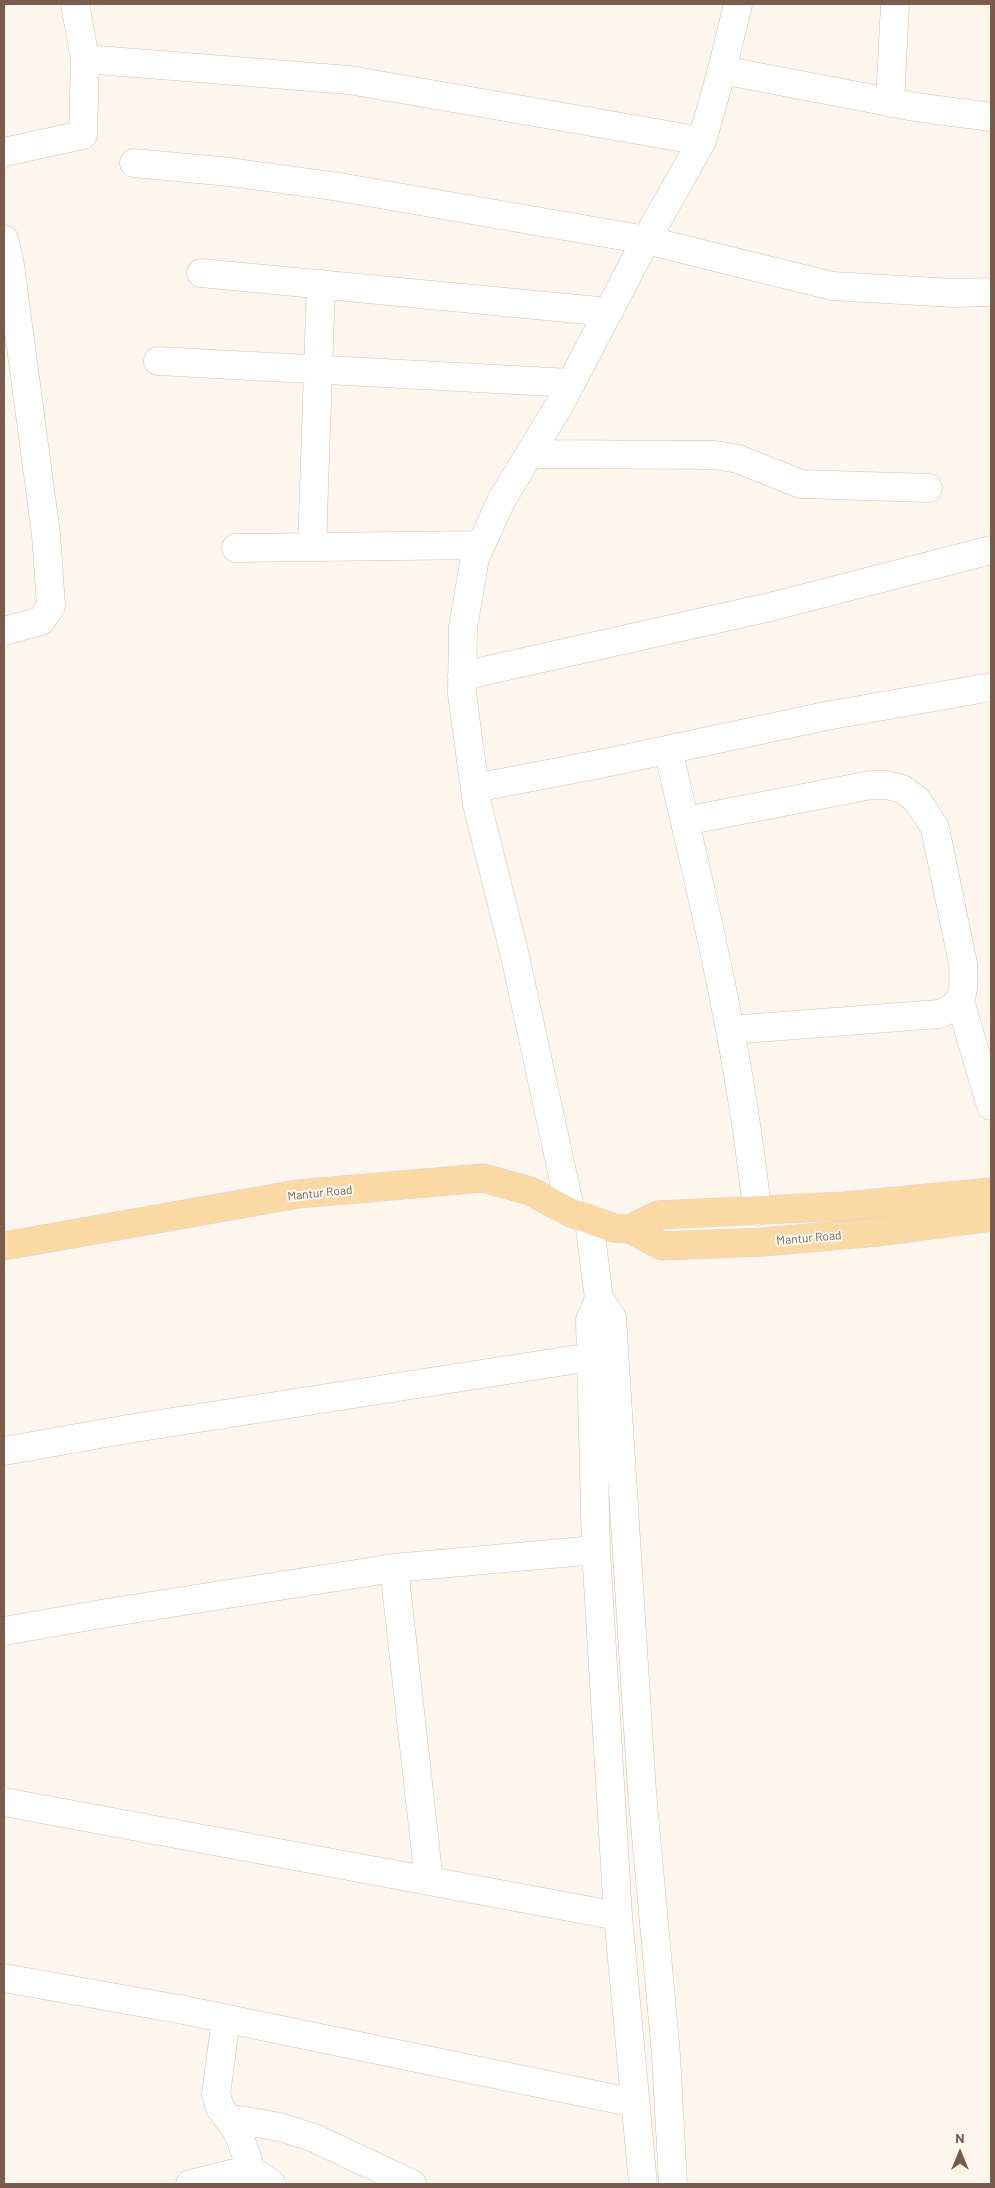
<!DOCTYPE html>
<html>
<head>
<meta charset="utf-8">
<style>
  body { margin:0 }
  #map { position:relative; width:995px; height:2188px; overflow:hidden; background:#fdf6ec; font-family:Barlow,sans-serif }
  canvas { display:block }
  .frame { position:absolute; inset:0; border:5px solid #7a5c4d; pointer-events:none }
  .north { position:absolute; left:935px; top:2128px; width:50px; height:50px; -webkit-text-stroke:4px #fffaf3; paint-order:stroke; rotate:0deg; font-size:14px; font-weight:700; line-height:20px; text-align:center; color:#7a5c4d }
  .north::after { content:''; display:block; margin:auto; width:18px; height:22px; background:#7a5c4d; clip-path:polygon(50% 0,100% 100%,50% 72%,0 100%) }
</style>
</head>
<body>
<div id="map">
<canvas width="995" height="2188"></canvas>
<div class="frame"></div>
<div class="north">N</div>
</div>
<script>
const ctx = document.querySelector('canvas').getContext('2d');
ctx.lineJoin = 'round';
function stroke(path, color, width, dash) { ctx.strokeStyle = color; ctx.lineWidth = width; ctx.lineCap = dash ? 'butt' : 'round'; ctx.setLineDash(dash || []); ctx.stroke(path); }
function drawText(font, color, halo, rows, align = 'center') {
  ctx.font = font + ' Barlow,sans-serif'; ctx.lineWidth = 4; ctx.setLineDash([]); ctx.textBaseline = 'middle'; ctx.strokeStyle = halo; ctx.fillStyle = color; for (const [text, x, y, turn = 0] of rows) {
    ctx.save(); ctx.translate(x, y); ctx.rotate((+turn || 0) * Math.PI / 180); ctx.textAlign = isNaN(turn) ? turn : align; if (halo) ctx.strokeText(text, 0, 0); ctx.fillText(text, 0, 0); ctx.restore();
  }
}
const minor = new Path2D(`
  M85,59L349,80L702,141
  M722,70L915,107L991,117
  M890,102L895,4
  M4,152L83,135L85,59L75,4
  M134,163L230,172L339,187L646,240L832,286L953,293L991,292
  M4,239L10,265L46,534L51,606L41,621L4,631
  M201,273L609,312
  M158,361L571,383
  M530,454L715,455L738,459L801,484L928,488
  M312,547L321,284
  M236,548L481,545
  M462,676L770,607L991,550
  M668,750C704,902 741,1055 757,1211
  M475,788L605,763L826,716L991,687
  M685,821L871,785H887L902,789L917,800L935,828L963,964C964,990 966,1004 939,1014L730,1030
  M960,1001L991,1106
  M571,1213L515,956L477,804L462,694L463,627L475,558L502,499L560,404L646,240L702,141L722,70L738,4
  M589,1220L599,1299L612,1318L642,1792L666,2055L673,2184
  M599,1299L590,1320L596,1550L618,1916L643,2184
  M4,1451L128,1429L591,1357
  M394,1568L429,1881
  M4,1631L107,1613L394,1568L596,1550
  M4,1802L618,1916
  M4,1978L184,2010L635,2103
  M226,2019L216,2094L220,2108L238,2132L251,2169
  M227,2118L280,2127L314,2138L412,2184
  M190,2184L251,2169L271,2184`);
const major = new Path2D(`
  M630,1229L658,1215L845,1206L991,1192
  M4,1246L298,1194L483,1178L530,1191L571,1213L614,1228L630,1229L662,1246L763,1242L877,1232L991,1217`);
const streetNames = [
  ["Mantur Road",320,1193,-6],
  ["Mantur Road",809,1238,-5]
];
stroke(minor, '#d1beb0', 29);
stroke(major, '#dad1cd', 29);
stroke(minor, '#fff', 28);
stroke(major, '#fbd9a5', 28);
drawText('12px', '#7a5c4d', '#fffaf3', streetNames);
</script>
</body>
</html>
